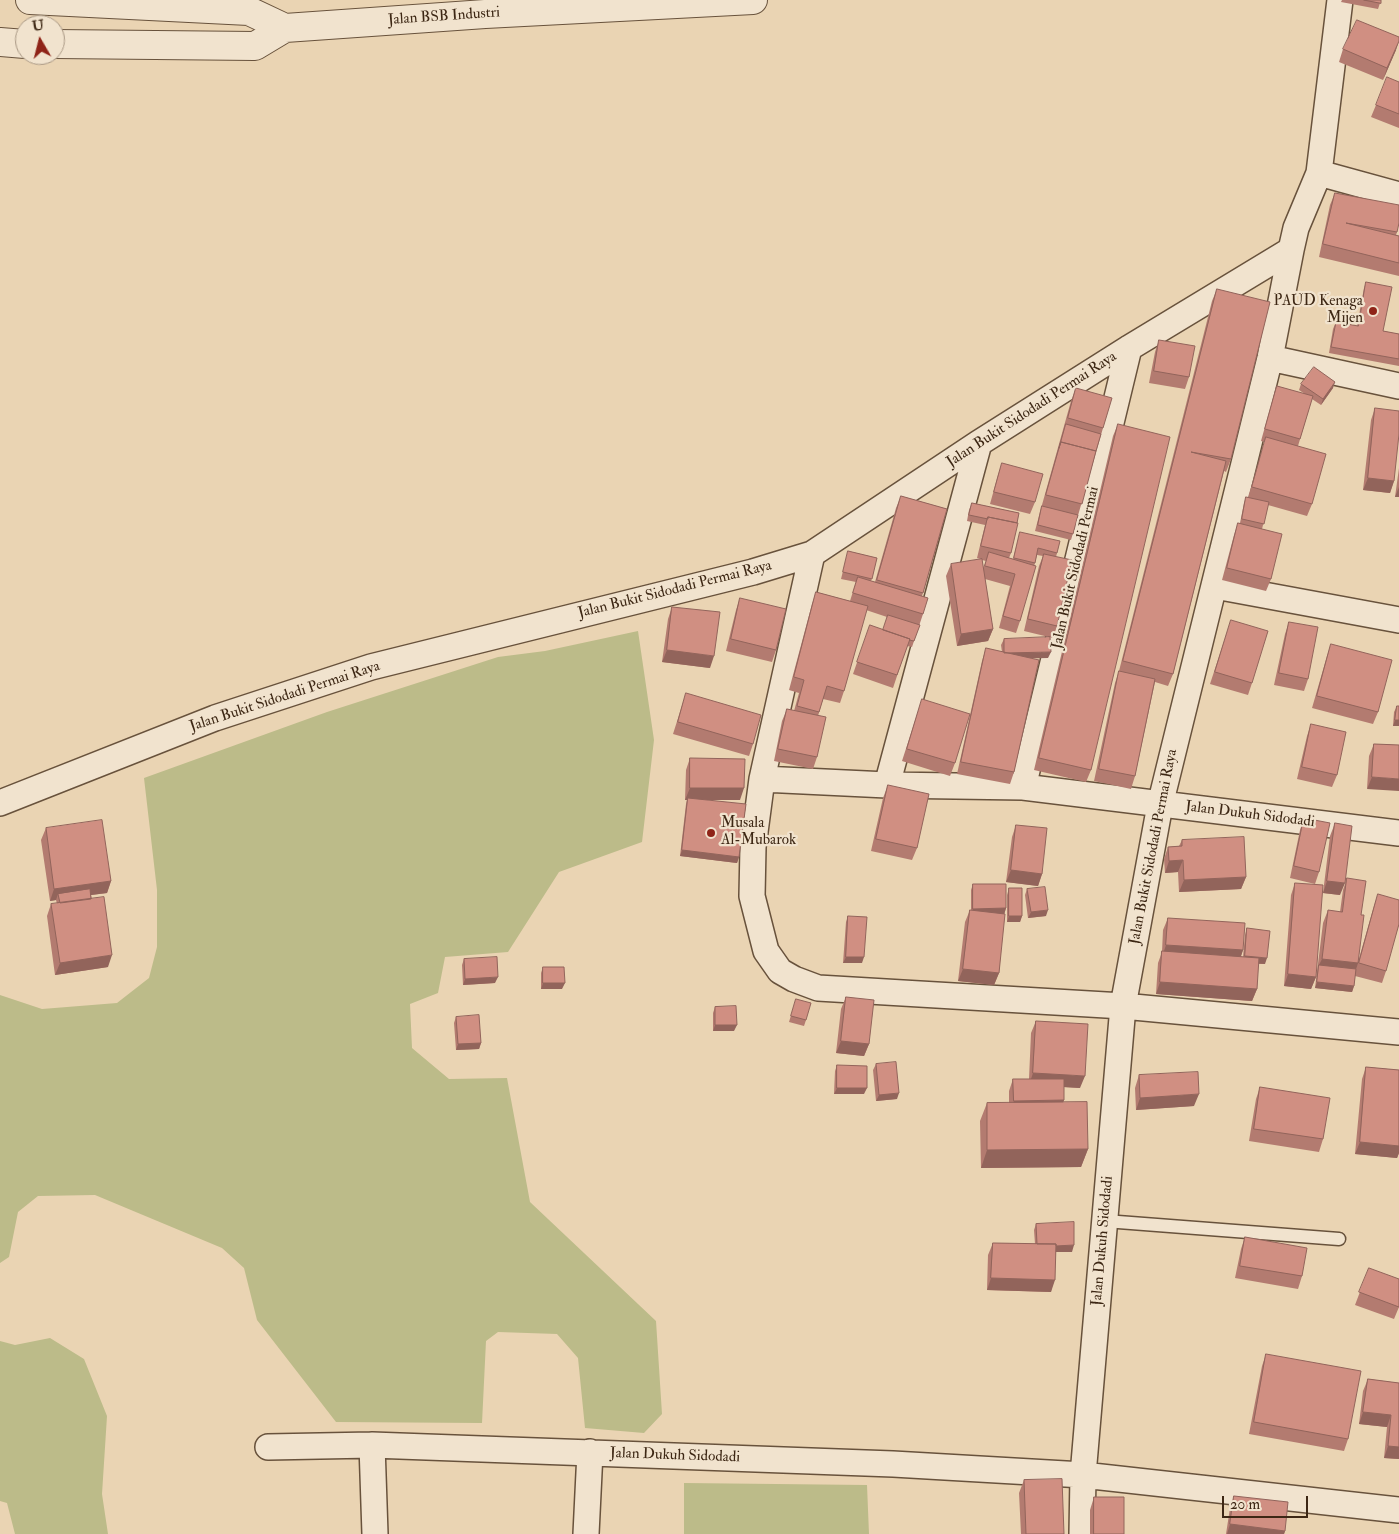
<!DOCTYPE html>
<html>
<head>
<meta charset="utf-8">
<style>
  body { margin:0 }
  #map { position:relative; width:1399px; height:1534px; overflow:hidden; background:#ead4b3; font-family:"IM FELL Double Pica",serif }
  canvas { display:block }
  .north { position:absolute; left:15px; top:15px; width:50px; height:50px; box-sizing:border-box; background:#f1e3ce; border:1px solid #a99884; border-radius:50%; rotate:352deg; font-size:14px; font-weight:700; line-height:20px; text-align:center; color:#3d2714 }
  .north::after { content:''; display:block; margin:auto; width:18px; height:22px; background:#8f2418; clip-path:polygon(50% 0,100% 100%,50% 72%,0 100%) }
  .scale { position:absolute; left:1222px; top:1496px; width:86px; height:22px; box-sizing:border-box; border:2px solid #3d2714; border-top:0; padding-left:6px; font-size:15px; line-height:18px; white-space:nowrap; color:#3d2714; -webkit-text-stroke:4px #f1e3ce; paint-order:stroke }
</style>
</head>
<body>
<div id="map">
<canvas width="1399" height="1534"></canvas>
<div class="north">U</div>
<div class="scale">20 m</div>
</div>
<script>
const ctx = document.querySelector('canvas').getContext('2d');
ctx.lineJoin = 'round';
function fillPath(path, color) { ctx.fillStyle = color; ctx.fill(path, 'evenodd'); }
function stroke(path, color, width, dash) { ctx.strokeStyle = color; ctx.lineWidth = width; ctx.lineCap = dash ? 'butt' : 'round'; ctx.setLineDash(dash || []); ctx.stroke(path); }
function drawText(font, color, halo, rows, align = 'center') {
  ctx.font = font + ' "IM FELL Double Pica",serif'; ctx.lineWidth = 4.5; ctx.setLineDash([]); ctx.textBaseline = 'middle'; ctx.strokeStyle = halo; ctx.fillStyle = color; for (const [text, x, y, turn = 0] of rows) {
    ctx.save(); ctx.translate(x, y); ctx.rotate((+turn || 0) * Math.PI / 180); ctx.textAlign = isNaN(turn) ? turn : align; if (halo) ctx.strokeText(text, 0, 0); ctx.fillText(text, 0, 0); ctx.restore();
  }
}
const green = new Path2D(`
  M638,631L654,740L642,842L559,872L508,952L445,957L438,993L410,1004L412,1048L449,1079L507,1078L530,1202L656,1321L662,1414L644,1433L585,1428L578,1358L557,1334L498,1332L486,1341L482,1423L336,1422L257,1320L244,1268L222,1248L95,1195L38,1196L18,1212L9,1257L0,1263V995L42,1009L117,1003L149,978L157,947V890L144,778L327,712L498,657L545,651Z
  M50,1338L84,1359L107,1416L102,1494L108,1534H15L7,1503L0,1501V1341L15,1345Z
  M684,1483L867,1485L869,1534H684Z`);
const service = new Path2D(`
  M1105,1221L1339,1239`);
const minor = new Path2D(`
  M1319,173L1399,195
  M1270,358L1399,386
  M812,554L762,779L753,847L752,896L766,951L780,971L794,979L818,988L1123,1006L1399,1032
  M1215,586L1399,620
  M762,779L887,785L1023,787L1399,833
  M887,785L979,443
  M1023,787L1129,348
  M0,803L215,718L371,667L753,572L812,554L979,443L1129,348L1291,250L1296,228L1319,173L1340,0
  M372,1445L375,1534
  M268,1447L372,1445L893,1464L1083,1475L1399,1510
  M586,1534L590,1452
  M1082,1534L1083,1475L1123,1006L1160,805L1270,358L1291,250`);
const tertiary = new Path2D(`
  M30,0L249,11L285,28
  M0,42L25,44
  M55,44L255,46L285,28L485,14L753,0`);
const wall = new Path2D(`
  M1342,0H1381L1378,9L1341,2Z
  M1343,49L1396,50L1383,80L1339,62Z
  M1399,82V128L1371,117L1376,105Z
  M1335,193L1397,232L1396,235L1399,236V276L1319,257L1330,205Z
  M1366,282L1383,331L1399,334V366L1329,353L1333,329L1336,322L1357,326L1364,288Z
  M1217,289L1231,459L1226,472L1224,471L1173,674L1168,686L1155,682L1135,776L1131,789L1094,781L1115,683L1119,671L1212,301Z
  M1159,340L1189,377L1185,389L1149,383L1155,352Z
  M1301,384L1333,388L1321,405L1312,399L1298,446L1312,504L1307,516L1268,505L1262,529L1271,579L1266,591L1222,580L1234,535L1238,523H1240L1244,503L1246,497H1248L1265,442L1261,441L1273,398L1277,386L1305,394L1299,390Z
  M1076,388L1103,428L1071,540L1035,531L1040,512L1071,401Z
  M1375,408L1394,481L1390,493L1363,490L1371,420Z
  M1118,424L1091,770L1086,782L1034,770L1113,436Z
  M1002,463L1035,502L1030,514L990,504L998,475Z
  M1399,468V497H1395Z
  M901,496L947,509L922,596L923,614L912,647L907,646L893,688L853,674L870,625L883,630L887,617L866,610L844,691L840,703L823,699L818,716L817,757L813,769L774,761L782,721L787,709L794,711L799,693L789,690L812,604L816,592L850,601L856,582L841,579L848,551L877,558L871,581L875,582L896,508Z
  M972,503L1019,513L1011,553L1009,558L1013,559L1020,532L1057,553L1056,557L1057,626L1053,638L1024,631L1039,566L1043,556L1037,555L1020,621L1016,633L999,628L1010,586L985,579L993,629L988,641L957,646L946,576L951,564L981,559L977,558L985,525L967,521L969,510ZM982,560L986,561L983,568Z
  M740,598L776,650L772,662L726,651L736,610Z
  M672,607L710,668L662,662L668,619Z
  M1231,620L1252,683L1248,695L1210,684Z
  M1289,622L1308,679L1304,691L1274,685L1285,634Z
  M1004,639L1048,658H1031L1014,772L1010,784L957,774L982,661L986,648L1002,652L1001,645Z
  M1331,644L1378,712L1373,724L1312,708L1327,656Z
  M686,693L753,744L749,756L673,734Z
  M922,699L955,763L950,776L902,761Z
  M1397,706L1399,726H1393L1394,712Z
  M1311,724L1337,775L1332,787L1297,779L1307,736Z
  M1374,744L1399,745L1367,789L1369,756Z
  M690,758L740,800H707L739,857L737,863L680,856L686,804L687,800H685L686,770Z
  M888,785L917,848L912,860L871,851L883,798Z
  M1304,818L1319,872L1315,884L1290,878L1300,830Z
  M1335,823L1340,895L1323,893L1330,836Z
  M1016,825L1042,874L1038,886L1006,882L1012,837Z
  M46,828L111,881L107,893L91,895L108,967L55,975L47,916L51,904H57L56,900L50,901L41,840Z
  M1182,840L1246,877L1241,889L1179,892L1178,872L1165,873L1164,859L1168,847L1179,846Z
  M1347,878L1361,915L1358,962L1374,906L1378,894L1386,971L1382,983L1355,976L1354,986L1352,992L1315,988L1323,923L1328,910L1340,912L1343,890Z
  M1295,883L1316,977L1311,989L1284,986L1291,895Z
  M973,884L1006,908L1004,914L999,973L994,985L958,981L965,922L970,910H971V890Z
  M1009,888L1022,916L1020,922H1007V895Z
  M1027,889L1046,916L1028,918L1025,895Z
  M848,916L862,963H843L846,922Z
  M1168,918L1243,950L1241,956L1243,957L1245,935L1247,928L1265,964H1258L1257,989L1252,1001L1156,994L1158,963L1162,952L1163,930Z
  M464,959L495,983L463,985L462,965Z
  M543,967L562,989H541V973Z
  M846,997L869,1044L864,1056L836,1053L841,1009Z
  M796,999L806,1020L804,1026L789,1022Z
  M715,1007L734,1031H713V1013Z
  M456,1017L481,1043L479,1049L456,1050L454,1023Z
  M1036,1021L1080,1088L1064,1087V1100L1063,1102L1088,1149L1081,1167L981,1168L980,1121L987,1103H1009V1091L1013,1079H1029L1031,1033Z
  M876,1064L897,1099L876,1101L873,1070Z
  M837,1065L864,1094H834L835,1071Z
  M1366,1067L1399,1070V1153L1397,1158L1355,1154L1362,1079Z
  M1139,1075L1194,1106L1136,1110L1135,1088Z
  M1260,1087L1323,1139L1319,1152L1249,1141L1256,1099Z
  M1036,1224L1072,1252H1056L1051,1292L987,1290L988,1255L993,1243L1035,1244L1034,1230Z
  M1245,1237L1302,1276L1298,1289L1235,1278L1241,1249Z
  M1369,1268L1399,1307L1394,1319L1355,1305Z
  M1266,1354L1348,1439L1344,1451L1249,1434L1262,1366Z
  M1368,1379L1399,1383V1459L1384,1458L1387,1427L1359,1424L1363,1391Z
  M1024,1480L1064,1534H1021L1019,1493Z
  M1234,1496L1285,1531L1284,1534H1226L1230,1508Z
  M1094,1497L1124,1534H1090V1510Z`);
const shadedWall = new Path2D(`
  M1399,41L1396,50L1383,80L1387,68Z
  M1335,382L1333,388L1321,405L1323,399Z
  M1368,478L1394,481L1390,493L1363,490Z
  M1399,487V497H1395Z
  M993,629L988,641L957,646L961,634Z
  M667,650L714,656L710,668L662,662Z
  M1051,652L1048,658L1002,659L1004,653Z
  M1395,720H1399V726H1393Z
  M1372,777L1399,779V791L1367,789Z
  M690,788H744L740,800H685Z
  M682,850L739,857L737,863L680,856Z
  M1183,860L1178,872L1165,873L1169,861Z
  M1011,870L1042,874L1038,886L1006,882Z
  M1246,877L1241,889L1179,892L1184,880Z
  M111,881L107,893L59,899L58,894L56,900L50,901L54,889Z
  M1327,881L1345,883L1340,895L1323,893Z
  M1006,908L1004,915H971L973,909Z
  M1048,910L1046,916L1028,918L1031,912Z
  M1009,916H1022L1020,922H1007Z
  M1166,945L1243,950L1239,962L1162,957Z
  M112,955L108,967L55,975L60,963Z
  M1245,956L1267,958L1265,964L1242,962Z
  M846,957H864L862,963H843Z
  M1322,959L1358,963L1354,976L1319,965Z
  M963,969L999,973L994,985L958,981Z
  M1288,974L1316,977L1311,989L1284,986Z
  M498,977L495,983L463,985L465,979Z
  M1160,982L1257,989L1252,1001L1156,994Z
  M1317,982L1354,986L1352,992L1315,988Z
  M543,983H565L562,989H541Z
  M715,1025H737L734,1031H713Z
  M841,1041L869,1044L864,1056L836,1053Z
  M481,1043L479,1049L456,1050L458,1044Z
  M1033,1073L1085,1076L1080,1088L1029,1085Z
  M837,1088H867L864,1094H834Z
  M899,1093L897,1099L876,1101L879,1095Z
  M1199,1094L1194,1106L1136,1110L1140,1098Z
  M1064,1100L1060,1112L1010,1113L1014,1101Z
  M1360,1142L1399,1146V1153L1397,1158L1355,1154Z
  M1088,1149L1081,1167L981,1168L987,1150Z
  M1074,1245L1072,1252H1035L1037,1246Z
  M991,1278L1055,1280L1051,1292L987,1290Z
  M1363,1412L1391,1415L1387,1427L1359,1424Z
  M1388,1446L1399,1447V1459L1384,1458Z
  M1230,1524L1285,1531L1284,1534H1227Z`);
const building = new Path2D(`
  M1364,0H1381V3Z
  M1357,20L1399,37V41L1387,68L1343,49Z
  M1387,77L1399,82V114L1376,105Z
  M1335,193L1399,205V223L1397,232L1346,223L1399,236V263L1323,244Z
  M1366,282L1392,287L1383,331L1399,334V359L1331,347L1336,322L1358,326Z
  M1217,289L1270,302L1231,459L1191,452L1226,461L1173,674L1123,661Z
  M1159,340L1195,346L1189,377L1154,371Z
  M1314,367L1335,382L1323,399L1301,384Z
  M1277,386L1313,396L1300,439L1265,429Z
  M1076,388L1112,398L1103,428L1068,418Z
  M1375,408L1399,411V434L1394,481L1368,478Z
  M1066,424L1101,434L1096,451L1061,442L1059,448Z
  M1118,424L1170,437L1091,770L1039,758Z
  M1266,437L1326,454L1312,504L1252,487Z
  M1061,442L1096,451L1082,504L1046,495Z
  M1002,463L1043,474L1035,502L994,492Z
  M901,496L947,509L923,593L877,580Z
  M1246,497L1269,502L1264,524L1242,519Z
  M972,503L1019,513L1017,523L988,517V519L969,515Z
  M1042,506L1078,515L1073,534L1038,525Z
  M988,517L1018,523L1011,553L981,546Z
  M1238,523L1282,534L1271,579L1227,568Z
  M1020,532L1060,541L1057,553L1038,548L1035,563L1014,558Z
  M848,551L877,558L872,579L843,572Z
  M989,552L1036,566L1020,621L1003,616L1015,574L985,566Z
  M1044,554L1072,560L1057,626L1028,619Z
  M982,559L993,629L961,634L951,564Z
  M858,577L928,598L923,614L853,593Z
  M816,592L868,606L844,691L827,686L819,712L797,706L804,680L794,677Z
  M740,598L786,609L776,650L731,639Z
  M672,607L720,612L714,656L667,650Z
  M888,615L920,625L914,641L909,640L910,639L883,630Z
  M1231,620L1268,631L1252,683L1215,672Z
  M1289,622L1318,627L1308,679L1279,673Z
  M870,625L910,639L897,675L857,662Z
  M1050,637L1051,652L1004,653V639Z
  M1331,644L1392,660L1378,712L1317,696Z
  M986,648L1039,660L1014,772L961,762Z
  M1119,671L1155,679L1135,776L1099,769Z
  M686,693L761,715L753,744L678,722Z
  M922,699L970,714L955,763L907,749Z
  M1397,706H1399V720H1395Z
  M787,709L826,717L817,757L778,749Z
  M1311,724L1346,732L1337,775L1302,767Z
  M1374,744L1399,745V779L1372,777Z
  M690,758L745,759L744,788H690Z
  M888,785L929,794L917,848L876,839Z
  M688,798L746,804L739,857L682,850Z
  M1304,818L1330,823L1319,872L1294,866Z
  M102,820L111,881L54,889L46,828Z
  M1335,823L1352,826L1345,883L1327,881Z
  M1016,825L1047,828L1042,874L1011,870Z
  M1244,837L1246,877L1184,880L1183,860L1169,861L1168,847L1182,846V840Z
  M1347,878L1366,881L1361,915H1364L1358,963L1322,959L1328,910L1342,912Z
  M1295,883L1323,885L1316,977L1288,974Z
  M973,884H1006V908L973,909Z
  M1045,887L1048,910L1031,912L1027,889Z
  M1009,888H1022V916H1009Z
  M90,889L91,899L60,903L58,894Z
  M1378,894L1399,900V924L1386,971L1359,963Z
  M104,897L112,955L60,963L51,904Z
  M970,910L1005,914L999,973L963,969Z
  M848,916L867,917L864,957H846Z
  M1168,918L1245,923L1243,950L1166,945Z
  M1247,928L1270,931L1267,958L1245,956Z
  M1162,951L1259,958L1257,989L1160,982Z
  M497,957L498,977L465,979L464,959Z
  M1319,965L1356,969L1354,986L1317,982Z
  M543,967H564L565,983H543Z
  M846,997L874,1000L869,1044L841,1041Z
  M796,999L811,1003L806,1020L791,1016Z
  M736,1006L737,1025H715V1007Z
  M479,1015L481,1043L458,1044L456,1017Z
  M1036,1021L1088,1024L1085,1076L1033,1073Z
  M896,1062L899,1093L879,1095L876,1064Z
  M837,1065L867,1066V1088H837Z
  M1366,1067L1399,1070V1146L1360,1142Z
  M1198,1072L1199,1094L1140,1098L1139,1075Z
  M1013,1079H1064V1100L1014,1101Z
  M1260,1087L1330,1098L1323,1139L1254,1129Z
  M1087,1102L1088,1149L987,1150V1103Z
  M1074,1222V1245L1056,1246V1244H1037L1036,1224Z
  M1245,1237L1307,1248L1302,1276L1240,1266Z
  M993,1243L1056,1244L1055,1280L991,1278Z
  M1369,1268L1399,1279V1307L1359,1292Z
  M1266,1354L1361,1371L1348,1439L1254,1422Z
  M1368,1379L1399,1383V1447L1388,1446L1391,1415L1363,1412Z
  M1062,1479L1064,1534H1026L1024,1480Z
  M1234,1496L1288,1502L1285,1531L1230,1524Z
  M1094,1497H1124V1534H1094Z`);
const markers = [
  [1373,311,5,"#8f2418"],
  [711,833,5,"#8f2418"]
];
const streetNames = [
  ["Jalan BSB Industri",444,17,-4],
  ["Jalan Bukit Sidodadi Permai Raya",1032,410,-33],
  ["Jalan Bukit Sidodadi Permai",1076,568,-77],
  ["Jalan Bukit Sidodadi Permai Raya",675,590,-14],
  ["Jalan Bukit Sidodadi Permai Raya",285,697,-18],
  ["Jalan Dukuh Sidodadi",1250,815,7],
  ["Jalan Bukit Sidodadi Permai Raya",1154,847,-79],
  ["Jalan Dukuh Sidodadi",1103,1241,-85],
  ["Jalan Dukuh Sidodadi",675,1456,2]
];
const poiNames = [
  ["PAUD Kenaga",1363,302],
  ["Mijen",1363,319],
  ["Musala",721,824,"left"],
  ["Al-Mubarok",721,841,"left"]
];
fillPath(green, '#bcbb89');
stroke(service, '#68523c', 15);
stroke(minor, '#68523c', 28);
stroke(tertiary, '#68523c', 30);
stroke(service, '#f1e3ce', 12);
stroke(minor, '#f1e3ce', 25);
stroke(tertiary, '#f1e3ce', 28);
fillPath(wall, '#b37b70');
fillPath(shadedWall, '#92645b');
fillPath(building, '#d08f82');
stroke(building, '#92645b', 1);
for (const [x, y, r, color] of markers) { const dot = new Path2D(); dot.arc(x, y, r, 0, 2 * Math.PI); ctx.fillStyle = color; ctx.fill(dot); stroke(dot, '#f1e3ce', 2); }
drawText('15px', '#3d2714', '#f1e3ce', streetNames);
drawText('15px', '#3d2714', '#f1e3ce', poiNames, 'right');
</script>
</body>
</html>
